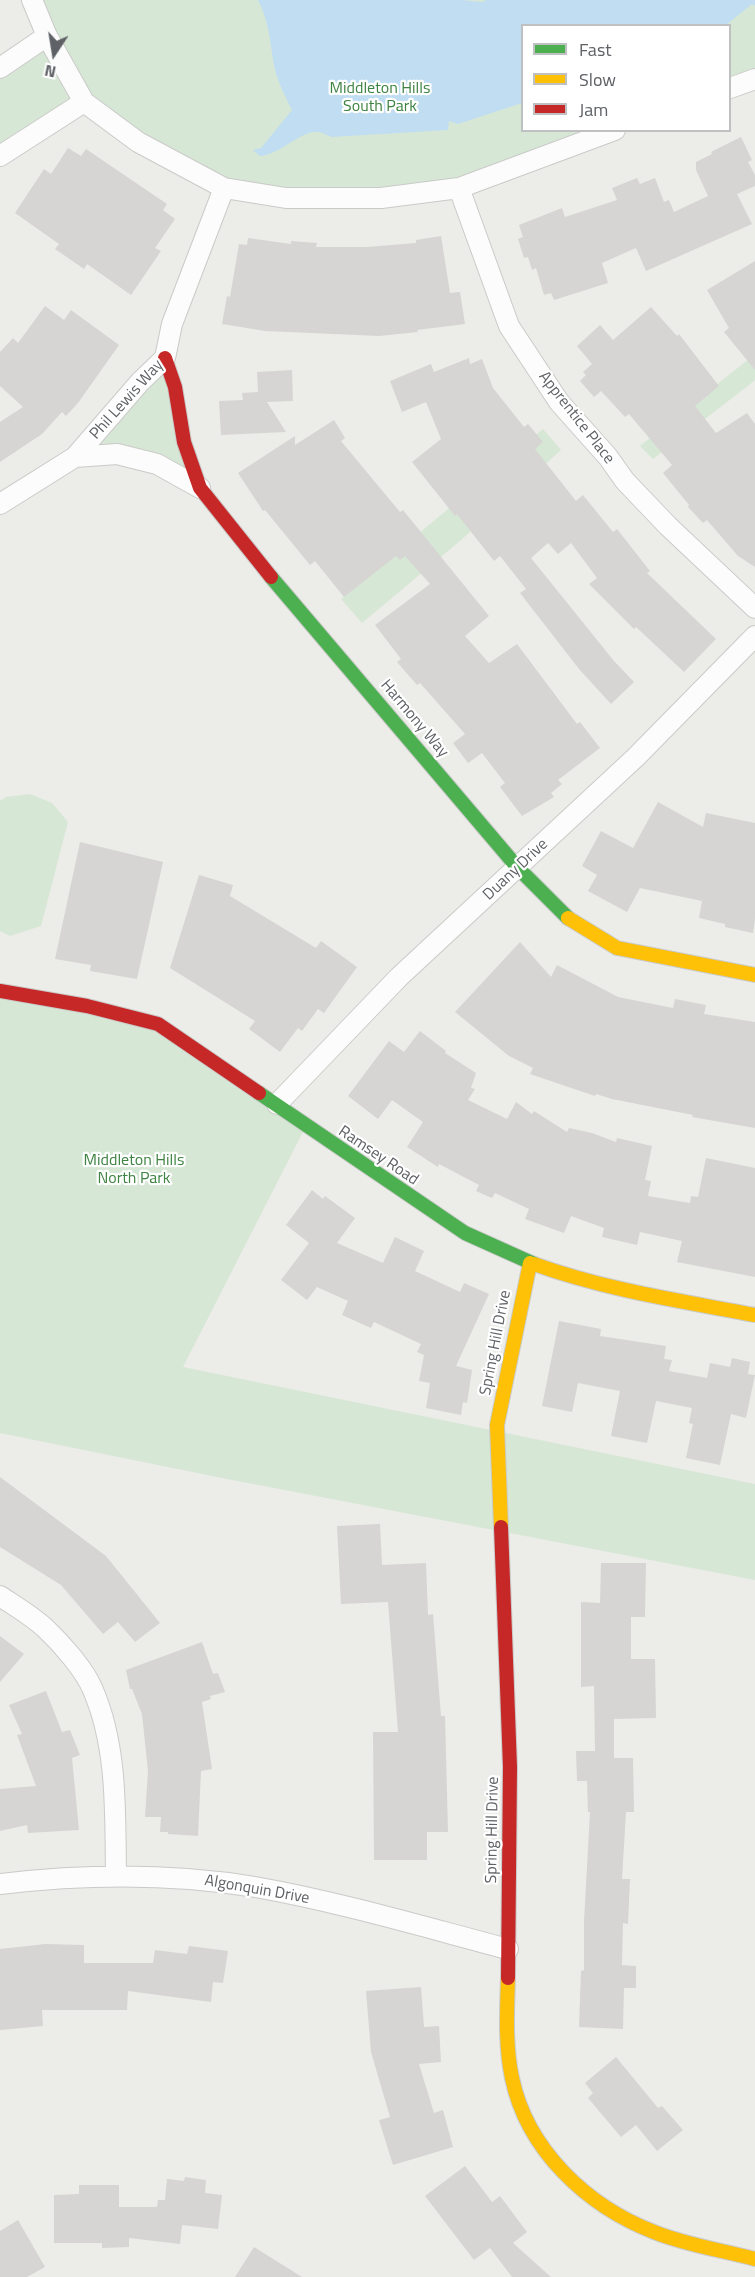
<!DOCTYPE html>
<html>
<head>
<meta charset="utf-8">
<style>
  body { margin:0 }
  #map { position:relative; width:755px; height:2277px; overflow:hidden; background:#ecece8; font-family:"Titillium Web",sans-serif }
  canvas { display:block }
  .legend { position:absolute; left:521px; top:24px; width:210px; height:108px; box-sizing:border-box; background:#fff; border:2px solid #bfc0c1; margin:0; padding:8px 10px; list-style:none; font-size:18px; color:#5e6165 }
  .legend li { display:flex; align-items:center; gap:12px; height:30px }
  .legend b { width:30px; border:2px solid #bfc0c1 }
  .north { position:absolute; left:24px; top:24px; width:60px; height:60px; -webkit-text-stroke:4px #fff; paint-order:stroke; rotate:192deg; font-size:16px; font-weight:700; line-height:24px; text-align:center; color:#5e6165 }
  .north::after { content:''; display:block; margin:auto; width:21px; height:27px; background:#5e6165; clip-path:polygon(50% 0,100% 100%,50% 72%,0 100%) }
</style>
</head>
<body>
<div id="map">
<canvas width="755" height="2277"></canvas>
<ul class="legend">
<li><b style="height:8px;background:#4caf50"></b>Fast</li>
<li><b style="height:8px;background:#ffc107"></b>Slow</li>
<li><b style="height:8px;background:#c62828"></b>Jam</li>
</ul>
<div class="north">N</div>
</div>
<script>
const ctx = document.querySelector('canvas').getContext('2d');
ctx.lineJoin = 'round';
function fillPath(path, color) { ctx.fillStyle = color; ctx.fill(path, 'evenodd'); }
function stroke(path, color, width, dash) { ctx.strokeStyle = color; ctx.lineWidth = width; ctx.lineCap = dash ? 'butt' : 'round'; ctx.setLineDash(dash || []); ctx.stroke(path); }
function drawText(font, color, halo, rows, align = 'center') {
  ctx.font = font + ' "Titillium Web",sans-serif'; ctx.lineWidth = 4.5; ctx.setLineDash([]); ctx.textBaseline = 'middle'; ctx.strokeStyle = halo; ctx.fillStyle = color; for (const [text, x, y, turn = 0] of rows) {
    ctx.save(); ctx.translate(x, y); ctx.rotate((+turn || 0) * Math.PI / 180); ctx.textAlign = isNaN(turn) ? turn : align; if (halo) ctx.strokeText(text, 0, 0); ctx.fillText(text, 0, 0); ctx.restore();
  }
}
const green = new Path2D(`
  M32,0H755V79L730,88V26H522V130L615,131L459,188L381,198L224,188L84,102L0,156V68L47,36Z
  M755,354V380L749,385L653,459L640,446Z
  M165,358L200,488L157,464L75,457Z
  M543,429L561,450L461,540L362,623L341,599Z
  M30,794L52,803L68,822L41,926L10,936L0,931V801L6,797Z
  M0,991L158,1024L306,1126L183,1367L755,1484V1580L227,1479L0,1433Z`);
const water = new Path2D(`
  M258,0H460L483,2L486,0H755V6L752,4L726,25L522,26V103L458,124L449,121L448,130L332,137C328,136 322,132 318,132C301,130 281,154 260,156L253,150L261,148L292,110C285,96 277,81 274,65C270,42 269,21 258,0Z`);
const building = new Path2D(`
  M741,137L752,160L748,162L755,175V186L737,194L752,224L646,271L636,248L602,263L608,283L554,300L551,293L544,295L536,268L532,270L528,257L524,258L518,239L523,237L519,225L562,208L565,217L617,200L612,188L637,178L640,184L655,178L664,202L669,200L674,212L708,196L696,170V162L712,154L711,152Z
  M68,148L81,156L86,149L167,204L163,210L175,219L155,248L161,251L131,295L87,264L84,269L55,249L59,244L15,213L44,169L51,174Z
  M441,236L450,293L460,292L465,324L417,330L418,332L379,336L265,331L222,324L227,296L230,297L239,244L247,245L248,238L291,244V241L317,243L316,247H367L416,243V240Z
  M755,261V370L724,332L729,328L707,290Z
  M45,306L64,320L71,310L119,345L78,403L66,416L62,412L42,434L0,462V422L23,407L0,386V352L13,338L18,343Z
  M651,307L677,336L679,334L719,386L695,406L716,433L747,413L755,424V567L738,556L707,520L703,523L688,507L689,505L663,473L672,465L629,414L625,417L601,391L594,397L580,381L586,375L583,372L592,364L577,346L600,325L613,340Z
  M469,358L470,364L482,359L493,388L524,427L528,424L543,442L535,449L576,501L583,495L613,532L617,529L650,571L647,573L716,639L684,672L636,627L634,629L589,584L597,578L571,543L558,554L548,543L531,558L614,661L634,682L611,704L579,669L520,593L526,589L500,556L494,561L457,514L455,516L412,462L441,439L426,402L402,412L390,381L431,364L434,372Z
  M292,370L293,401L267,402L286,432L221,435L219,401L243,400L242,393L258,392L257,372Z
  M334,420L345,438L341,441L400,512L403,510L489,616L465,636L489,663L517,644L577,724L580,722L600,748L558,780L562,784L551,793L554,797L522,816L500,787L505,783L482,753L468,763L453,743L465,734L420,683L417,685L397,662L401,659L375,625L430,584L405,556L400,560L396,556L344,597L315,561L310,565L265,510L263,511L238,473L295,436V445Z
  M658,802L703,827L706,813L755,823V919L753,933L725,927V924L699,918L702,901L640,888L627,912L588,891L597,875L582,866L601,831L633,848Z
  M80,842L163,862L137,979L90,971L91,965L55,959Z
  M199,875L233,885L230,896L316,948L321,941L357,967L324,1013L318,1009L302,1031L298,1028L280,1052L249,1029L255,1021L170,968Z
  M520,942L551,977L557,965L618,997L673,1008L675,999L706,1005L704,1014L755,1022V1128L692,1117L693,1115L612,1099L596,1094L595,1096L530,1074L533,1068L509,1056L455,1012Z
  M420,1031L446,1051L445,1053L476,1073L471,1088L475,1089L468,1100L507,1119L516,1102L532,1114L534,1111L567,1132L569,1128L592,1133L616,1142L617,1138L652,1146L645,1180L651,1181L648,1196L690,1203L691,1196L698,1197L706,1158L755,1168V1277L677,1262L682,1241L640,1232L637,1245L602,1237L604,1228L571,1216L564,1233L525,1219L529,1209L495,1193L492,1198L476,1191L479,1185L439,1164L438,1167L407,1147L423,1122L392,1100L378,1119L348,1096L389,1041L404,1052Z
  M312,1190L323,1199L325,1196L355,1218L337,1243L383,1263L395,1237L424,1251L415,1271L460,1292L464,1283L489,1294L456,1366L472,1370L467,1403L463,1402L461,1415L426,1408L430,1383L419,1381L424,1355L417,1352L421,1344L374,1322L371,1328L342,1315L348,1301L317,1287L307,1300L281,1280L309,1243L286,1225Z
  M559,1321L601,1329L600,1336L666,1346L664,1359L672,1360L669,1371L707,1378L710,1363L730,1367L732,1358L750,1362L748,1374L755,1375L746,1418L731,1414L720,1465L686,1458L693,1424L689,1423L692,1408L656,1401L647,1443L611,1436L620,1391L578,1383L572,1412L542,1406Z
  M0,1477L106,1556L160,1623L135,1642L118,1622L103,1634L61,1585L0,1547Z
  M380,1524L382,1565L426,1563L428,1615L433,1614L441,1716H445L448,1832H427V1860H374L373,1732H398L388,1602L341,1604L337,1526Z
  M601,1563H646L645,1617H631V1659H655L656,1718L614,1719V1758H633L634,1812H626L622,1879H630L628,1924L623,1923L622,1965L636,1966V1988H624L623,2029L579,2027L581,1971L584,1970V1921L590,1812H588L587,1781H577L576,1751H595L594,1686L581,1687V1602L600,1603Z
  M0,1636L24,1654L0,1682Z
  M202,1642L213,1674L218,1673L225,1692L210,1696L211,1699L202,1702L212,1769L201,1771L198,1836L168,1834V1832H160L161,1817H145L148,1771L142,1714L132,1689H130L126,1670Z
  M46,1691L62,1732L70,1730L80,1755L72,1758L79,1830L28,1833L27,1825L0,1831V1789L36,1786L17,1735L22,1734L9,1705Z
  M45,1944L84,1945V1963H153L155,1950L187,1954L189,1946L228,1951L223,1983L213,1982L211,2002L128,1991L127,2010H42L43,2026L0,2030V1949Z
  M421,1987L424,2027L439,2026L441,2062L419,2064L434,2113L443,2110L453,2147L393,2165L379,2120L390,2117L371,2052L366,1991Z
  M616,2057L658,2108L662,2106L683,2130L657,2151L636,2125L621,2137L588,2098L593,2093L585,2083Z
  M465,2166L492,2202L500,2196L527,2232L513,2243L551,2277H512L490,2248L474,2260L425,2196Z
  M185,2177L206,2180L205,2193L222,2195L218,2229L182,2225L180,2244L129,2238V2247L102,2248V2243H54V2195L79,2194V2185H119V2207H157L158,2200H165L167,2179L184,2181Z
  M18,2220L45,2267L27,2277H0V2231Z
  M254,2247L302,2277H235Z`);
const street = new Path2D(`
  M32,0L47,36L84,102L138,142L224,188L286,198H381L459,188L615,130
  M0,68L47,36
  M730,88L755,79
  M0,156L84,102
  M459,188L509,326L559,402L608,457L625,481L668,526L755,608
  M75,457L117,454L157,464L200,488
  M0,504L75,457L140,382L165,358L172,324L224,188
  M277,1104L399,977L636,757L755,636
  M0,1596C15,1606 32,1616 45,1628C61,1643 85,1670 93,1690C118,1748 115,1814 116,1876
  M0,1884C84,1874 171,1873 255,1887C340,1902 424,1927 508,1949`);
const fast = new Path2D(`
  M271,577L518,868L568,918
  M259,1093L465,1233L534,1264`);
const slow = new Path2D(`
  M568,918L617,948L755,975
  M534,1264C606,1290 681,1301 755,1315
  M501,1527L497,1425L530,1263
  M508,1978C507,2011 505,2045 512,2078C527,2150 587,2206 654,2232C686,2245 721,2250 755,2259`);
const jam = new Path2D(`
  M165,358L175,387L184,442L200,488L271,577
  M0,991L87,1006L158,1024L259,1093
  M501,1527L510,1767L508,1978`);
const parkNames = [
  ["Middleton Hills",380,89],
  ["South Park",380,107],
  ["Middleton Hills",134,1161],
  ["North Park",134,1179]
];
const streetNames = [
  ["Phil Lewis Way",127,400,-48],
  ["Apprentice Place",576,418,52],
  ["Harmony Way",414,719,50],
  ["Duany Drive",516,870,-43],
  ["Ramsey Road",378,1156,34],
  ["Spring Hill Drive",496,1343,-79],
  ["Spring Hill Drive",493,1830,-89],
  ["Algonquin Drive",257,1890,10]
];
fillPath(green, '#d7e7d5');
fillPath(water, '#c0ddf2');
fillPath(building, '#d6d5d3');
stroke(street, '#cacac9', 22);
stroke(fast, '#c9cac9', 16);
stroke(slow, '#c9cac9', 16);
stroke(jam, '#c9cac9', 16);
stroke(street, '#fcfcfc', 20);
stroke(fast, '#4caf50', 14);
stroke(slow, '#ffc107', 14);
stroke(jam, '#c62828', 14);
drawText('16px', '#3e8342', '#fff', parkNames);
drawText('16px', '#5e6165', '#fff', streetNames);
</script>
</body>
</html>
